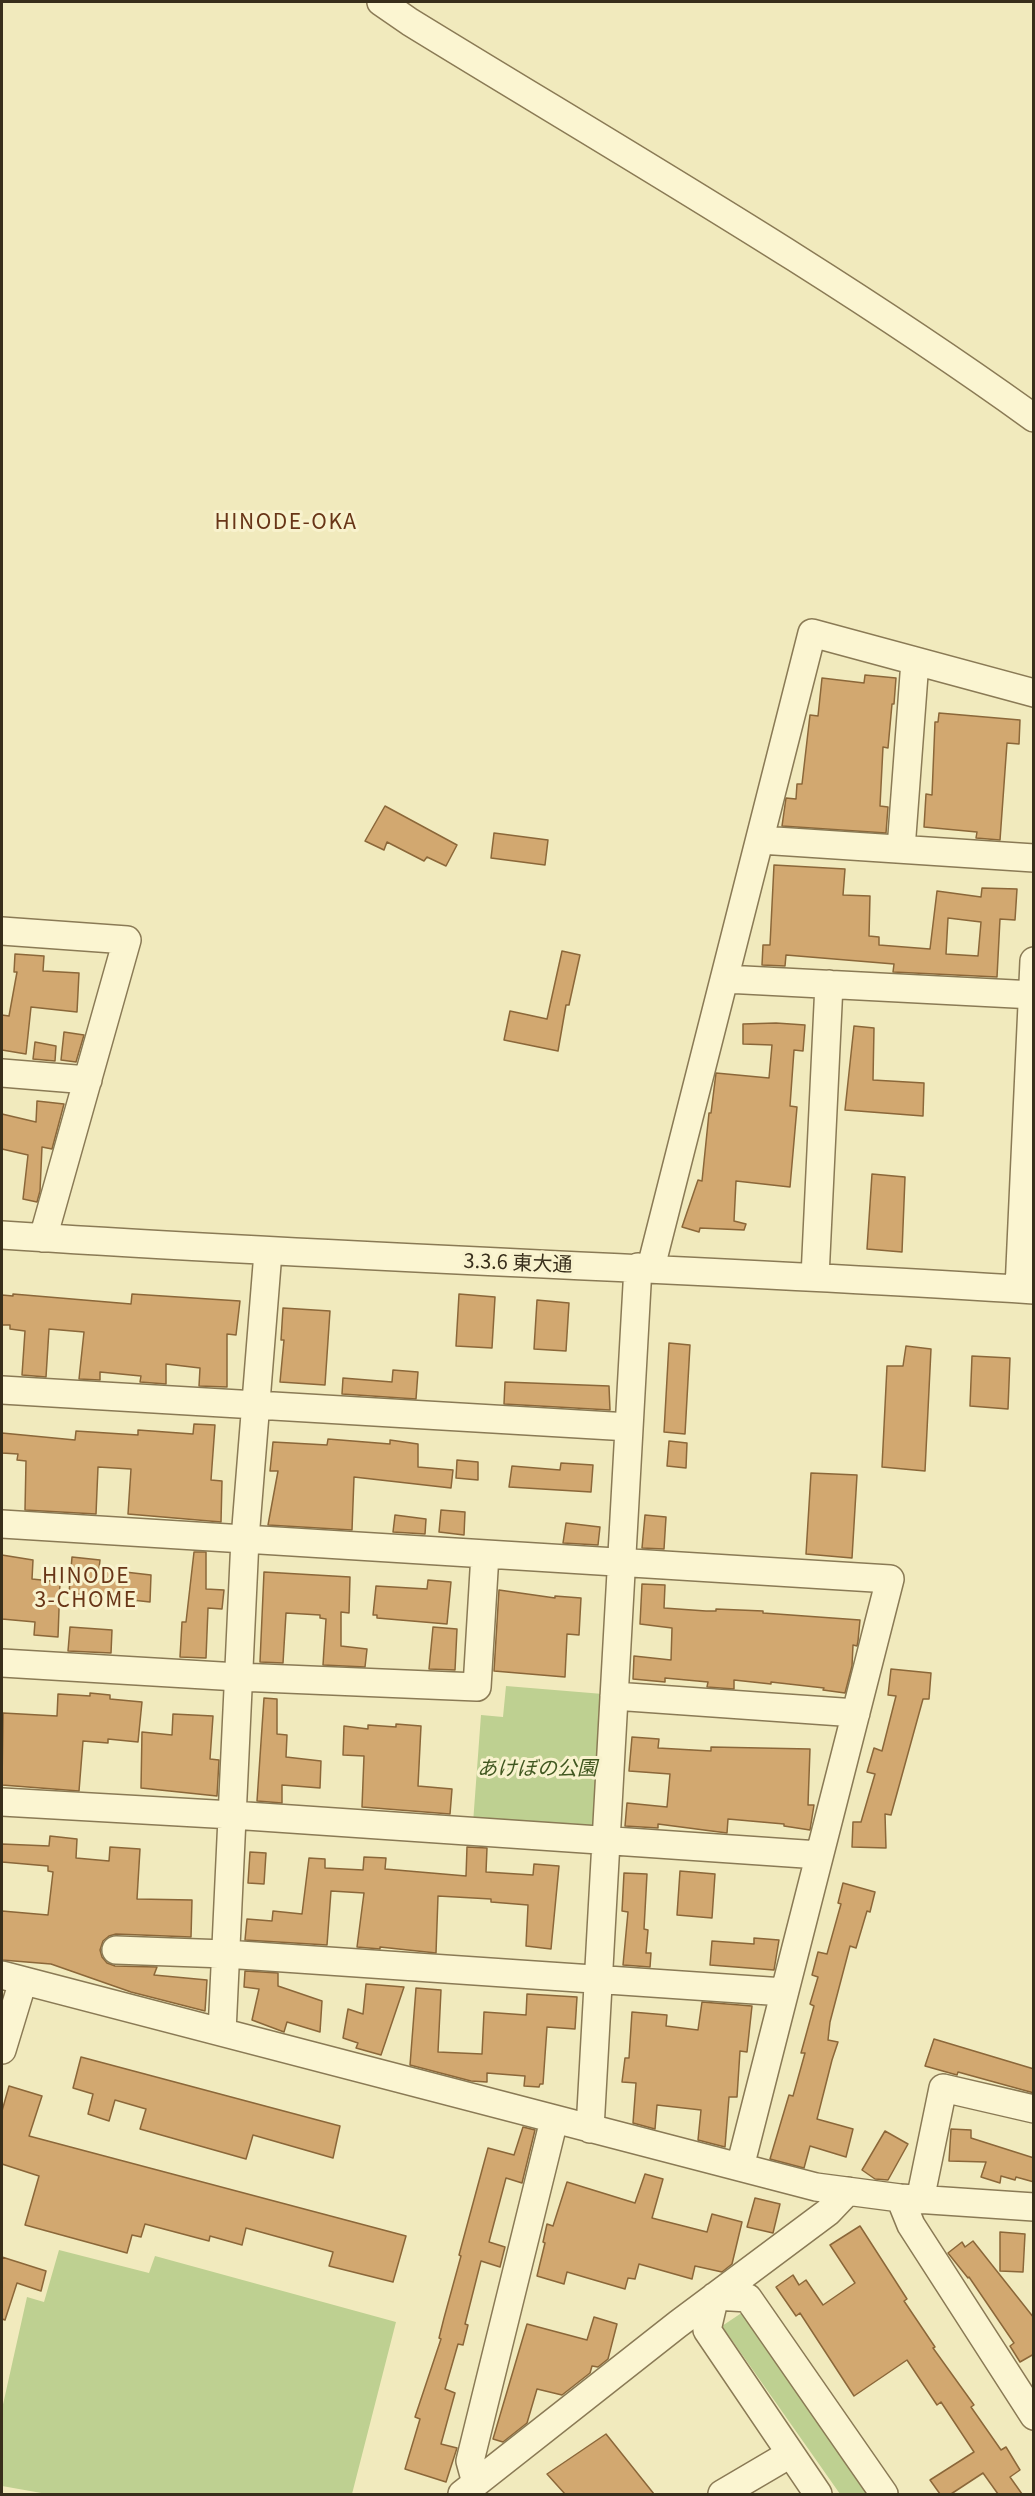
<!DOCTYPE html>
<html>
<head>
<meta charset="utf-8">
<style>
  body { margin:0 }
  #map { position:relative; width:1035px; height:2496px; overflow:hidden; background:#f1eabd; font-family:Georgia,serif }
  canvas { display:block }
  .frame { position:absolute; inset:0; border:3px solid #382e1b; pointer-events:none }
</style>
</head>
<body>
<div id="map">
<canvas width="1035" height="2496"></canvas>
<div class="frame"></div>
</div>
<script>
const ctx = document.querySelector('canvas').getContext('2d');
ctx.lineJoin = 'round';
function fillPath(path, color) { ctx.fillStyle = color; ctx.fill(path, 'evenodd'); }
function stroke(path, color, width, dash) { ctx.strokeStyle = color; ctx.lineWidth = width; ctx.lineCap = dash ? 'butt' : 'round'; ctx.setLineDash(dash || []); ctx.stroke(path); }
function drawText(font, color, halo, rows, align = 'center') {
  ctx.font = font + ' Georgia,"Noto Sans JP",serif'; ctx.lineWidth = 6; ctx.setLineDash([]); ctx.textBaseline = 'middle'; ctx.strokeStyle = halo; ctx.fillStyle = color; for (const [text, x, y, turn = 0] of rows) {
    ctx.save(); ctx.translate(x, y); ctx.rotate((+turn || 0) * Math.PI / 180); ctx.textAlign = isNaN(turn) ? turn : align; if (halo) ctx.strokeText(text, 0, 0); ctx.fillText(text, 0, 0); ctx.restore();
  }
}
const green = new Path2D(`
  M506,1686L603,1694L593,1832L473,1823L481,1715L503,1717Z
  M59,2250L149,2273L155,2256L396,2322L352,2494H47L2,2486V2409L27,2297L44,2302Z
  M743,2312L869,2494H840L722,2326Z`);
const building = new Path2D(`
  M865,675L896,678L894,704H892L888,748L883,747L880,806L888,807L886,833L782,826L786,798L796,799L797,784H802L810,715L818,716L822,678L864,683Z
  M939,713L1020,720L1019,744L1007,743L1000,840L976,838L977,832L924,827L926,794L932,795L935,722H938Z
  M385,806L457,845L446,866L427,857L424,861L387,842L384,850L365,841Z
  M494,833L548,840L545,865L491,858Z
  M774,865L845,869L843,895L870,896L869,936L879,937V945L930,949L937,891L981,897L982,888L1017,889L1015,920L1000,919L997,977L893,972L894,964L786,955L785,966L762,965L763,945H770ZM948,918L981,922L978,956L946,954Z
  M562,951L580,955L569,1005H566L558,1051L504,1040L510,1011L547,1019Z
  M15,954L44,956L43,971L79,973L77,1012L31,1007L26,1054L2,1050V1015L9,1016L17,972H14Z
  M776,1023L805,1025L803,1051L794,1050L790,1106L797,1107L790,1187L736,1181L734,1221L746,1224L744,1230L700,1228L699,1232L682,1227L698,1180L702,1181L709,1113H711L716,1073L769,1078L772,1045L743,1044V1024Z
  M854,1026L874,1028L873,1080L924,1083L923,1116L845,1110Z
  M64,1032L84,1035L76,1062L61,1060Z
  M35,1042L56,1046L55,1061L33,1059Z
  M37,1101L64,1104L52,1149L42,1147L40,1191L37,1202L23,1199L28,1155L2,1149V1114L36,1122Z
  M872,1174L905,1177L902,1252L867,1249Z
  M13,1294L131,1304L132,1294L240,1301L236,1335L227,1334V1387L199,1386L200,1368L166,1364V1384L140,1382L141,1376L100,1372V1380L79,1379L84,1332L49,1329L46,1377L22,1375L25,1331L10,1329V1325H2V1295L13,1296Z
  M459,1294L495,1297L492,1348L456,1346Z
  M537,1300L569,1303L566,1351L534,1349Z
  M283,1308L330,1311L325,1385L280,1382L284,1340H281Z
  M669,1343L690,1345L685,1434L664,1432Z
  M906,1346L931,1349L925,1471L882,1467L887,1366H903Z
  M972,1356L1010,1358L1008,1409L970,1406Z
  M393,1370L418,1372L416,1399L342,1394L343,1378L392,1382Z
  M505,1382L609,1386L610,1410L504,1404Z
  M194,1424L215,1425L211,1480L222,1481L221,1522L128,1514L131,1469L98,1467L96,1514L25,1510L26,1461L17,1460L18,1454L2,1453V1433L75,1440L76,1431L138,1435V1430L193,1434Z
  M328,1439L390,1444V1440L418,1444V1467L453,1470L451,1488L354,1477L352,1530L268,1525L278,1471H270L273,1442L327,1445Z
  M669,1441L687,1443L686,1468L667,1466Z
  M457,1460L478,1462V1480L456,1478Z
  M561,1463L593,1465L591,1492L509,1487L512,1466L560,1470Z
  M811,1473L857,1475L852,1558L806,1554Z
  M441,1510L465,1512L464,1535L439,1532Z
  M395,1515L426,1519L425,1534L393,1532Z
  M645,1515L666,1517L664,1549L642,1548Z
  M566,1523L600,1527L598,1545L563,1543Z
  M194,1552H206V1589L224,1590L222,1609L208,1608L206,1658L180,1657L182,1622H186Z
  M2,1555L33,1560L32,1579L60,1582L58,1637L34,1635L35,1622L2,1619Z
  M72,1557L100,1560L99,1569L151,1575L150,1602L69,1593Z
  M264,1572L350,1577L349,1613L341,1612V1646L367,1649L365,1667L323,1665L326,1619L320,1618V1615L286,1613L283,1663L260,1662Z
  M428,1580L451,1582L447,1624L377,1618V1615H373L376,1586L427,1589Z
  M642,1584L665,1585L664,1608L706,1611H716V1609L763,1611V1613L860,1620L858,1641L857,1646L853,1645L852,1666L845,1693L823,1690L824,1688L771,1682V1684L734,1680V1689L707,1687L708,1682L665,1678V1682L633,1679L634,1656L671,1660L672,1628L640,1624Z
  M499,1590L555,1598V1596L581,1598L579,1635L567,1634L565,1677L494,1671Z
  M70,1627L112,1630L111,1653L68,1651Z
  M433,1627L457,1629L455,1670L429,1669Z
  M891,1669L931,1673L929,1699H923L891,1815L885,1814L886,1848L852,1847L853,1822H861L875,1774L867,1772L874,1748L882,1751L896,1696L888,1695Z
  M90,1693L110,1695V1699L142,1702L138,1742L108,1739V1743L83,1741L79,1791L2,1785L3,1713L57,1716L58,1694L90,1696Z
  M264,1698L277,1699V1734L287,1735L286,1757L321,1761L320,1788L282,1785V1803L257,1801Z
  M173,1714L213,1716L210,1759L219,1760L217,1796L141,1788L142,1732L172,1735Z
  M396,1724L421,1726L418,1786L452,1789L450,1814L362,1807L364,1756L343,1755L344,1726L368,1729V1725L396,1727Z
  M632,1737L659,1739L658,1748L711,1751V1747L810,1749L808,1805H814L810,1830L784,1826V1824L728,1819L727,1833L658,1824V1828L625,1826L627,1803L667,1807L670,1774L629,1771Z
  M50,1836L77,1839L76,1858L109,1861L110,1847L140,1849L137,1899L192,1900L191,1937L116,1934L109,1936L103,1941L100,1950L102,1957L107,1963L115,1966L157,1967L154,1975L207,1980L205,2011L131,1992L51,1964L2,1960V1911L48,1915L53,1872L48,1871V1866L2,1862V1844L49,1846Z
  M467,1847L487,1848L486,1872L533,1875L534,1864L559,1866L551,1949L526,1946L528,1905L491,1902V1899L438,1896L436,1953L380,1947V1949L357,1947L364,1893L331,1891L327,1945L245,1940L247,1919L272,1921L273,1911L302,1914L309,1858L325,1859V1868L363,1870L364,1857L386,1858L385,1869L466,1876Z
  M250,1852L266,1853L264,1884L248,1883Z
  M680,1871L715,1874L712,1918L677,1915Z
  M624,1873L647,1874L644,1929L648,1930L646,1953H651L650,1967L623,1965L628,1912L622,1911Z
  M843,1883L875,1892L870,1912L867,1911L856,1948L850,1946L830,2022L828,2040L838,2042L832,2060L817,2119L853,2129L846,2157L810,2146L804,2168L770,2159L789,2095L793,2096L805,2053H801L814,2006L810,2004L818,1977L812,1975L818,1952L827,1954L841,1904L838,1903Z
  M754,1938L779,1940L774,1970L710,1965L712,1941L754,1944Z
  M245,1971L278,1973V1986L322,2001L320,2032L287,2022L284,2032L252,2020L259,1989L244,1987Z
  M366,1984L404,1987L381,2055L356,2048L358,2043L343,2038L348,2009L363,2014Z
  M416,1988L441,1990L438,2052L482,2054L484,2012L526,2015L527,1994L577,1997L575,2029L547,2027L543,2084H540L539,2087L524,2086L525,2076L487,2073V2082L471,2081L410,2065Z
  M702,2002L752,2006L747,2052L740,2051L737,2097H729L725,2147L698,2140L701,2110L657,2105L655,2129L633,2123L636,2083L622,2082L625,2058H629L632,2012L667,2015L666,2026L698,2030Z
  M934,2039L1034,2069V2093L958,2072L957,2075L925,2066Z
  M81,2057L340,2126L333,2158L253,2135L246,2159L140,2129L146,2109L115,2100L109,2121L88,2114L93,2094L73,2088Z
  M9,2086L42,2096L29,2136L406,2236L393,2282L329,2266L333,2252L246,2228L242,2245L210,2236L209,2241L145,2224L141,2237L132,2235L127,2253L25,2225L39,2176L2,2164V2111Z
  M523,2127L535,2130L522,2183L506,2178L489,2242L505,2247L500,2267L481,2261L465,2324L468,2325L463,2345L458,2344L445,2389L455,2393L441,2444L457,2448L446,2482L405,2469L420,2419L415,2417L441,2339L439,2338L444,2318L461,2256L459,2255L488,2148L514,2155Z
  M951,2129L971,2130V2138L1034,2158V2182L1016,2177L1015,2180L1001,2176L1000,2183L981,2177L986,2162L949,2161Z
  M885,2131L908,2144L888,2180L875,2179L862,2170Z
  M645,2174L663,2179L652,2218L707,2232L712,2214L742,2222L732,2264L722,2272L695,2266L692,2279L639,2264L635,2279L628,2278L625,2289L567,2272L564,2284L537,2276L545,2243L543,2242L547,2224L553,2226L567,2182L635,2203Z
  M755,2198L780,2204L773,2233L747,2227Z
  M860,2226L907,2299L904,2301L935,2347L933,2348L974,2405L971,2407L1001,2450L1006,2447L1020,2470L1010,2477L1022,2494H998L983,2473L951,2494H940L930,2480L974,2452L941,2402L937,2405L907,2360L854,2396L800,2313L796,2316L776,2287L793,2275L799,2285L806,2280L823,2305L855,2283L830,2245Z
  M1000,2232L1025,2234L1023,2272L1000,2271Z
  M973,2241L1034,2318V2354L1020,2362L1010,2346L1014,2343L969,2277L968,2278L948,2253L962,2242L965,2247Z
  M2,2257L46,2271L41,2291L17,2283L5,2320L2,2319Z
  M594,2317L617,2324L608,2359L598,2367L592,2366L590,2373L562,2395L537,2389L527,2423L503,2442L493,2439L527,2324L587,2340Z
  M606,2434L654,2494H565L547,2474Z`);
const minor = new Path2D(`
  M381,2L410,22C620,151 834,274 1034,418
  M760,840L1034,858
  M901,849L915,661
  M2,931L127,940L43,1238
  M725,979L1034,995
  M2,1073L88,1080
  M2,1235C345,1258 690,1268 1034,1290
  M651,1267L812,633L1034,693
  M815,1277L829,984
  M1019,1289L1034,961
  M2,1390L629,1427
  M2,1524L890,1579L740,2167
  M2,1663L238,1677L477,1687L485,1554
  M614,1696L856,1713
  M2,1802L232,1815L819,1855
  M116,1950L225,1954L784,1992
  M2,1975L816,2187L900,2198L1034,2207
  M222,2032L245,1539L268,1252
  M2,2050L23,1981
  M590,2129L638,1267
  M900,2198L911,2225L1034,2416
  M920,2200L943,2088L1034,2109
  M476,2483L470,2461L554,2120
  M462,2494L678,2324L828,2212L848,2191
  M722,2494L790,2454
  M818,2494L707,2330L715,2296L748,2298L884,2494`);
const streetNames = [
  ["3.3.6 東大通",518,1262,2]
];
const parkNames = [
  ["あけぼの公園",537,1767]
];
const neighbourhoodNames = [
  ["HINODE-OKA",286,521],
  ["HINODE",86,1575],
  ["3-CHOME",86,1599]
];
fillPath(green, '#bed091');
fillPath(building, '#d2a870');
stroke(building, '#8b6739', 1.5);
stroke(minor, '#8a7a55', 30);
stroke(minor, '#fbf5d1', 27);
drawText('20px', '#382e1b', '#f8f2cd', streetNames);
drawText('italic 20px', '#405720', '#f8f2cd', parkNames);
ctx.letterSpacing = '1.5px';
drawText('21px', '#683517', '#f8f2cd', neighbourhoodNames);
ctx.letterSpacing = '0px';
</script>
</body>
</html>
